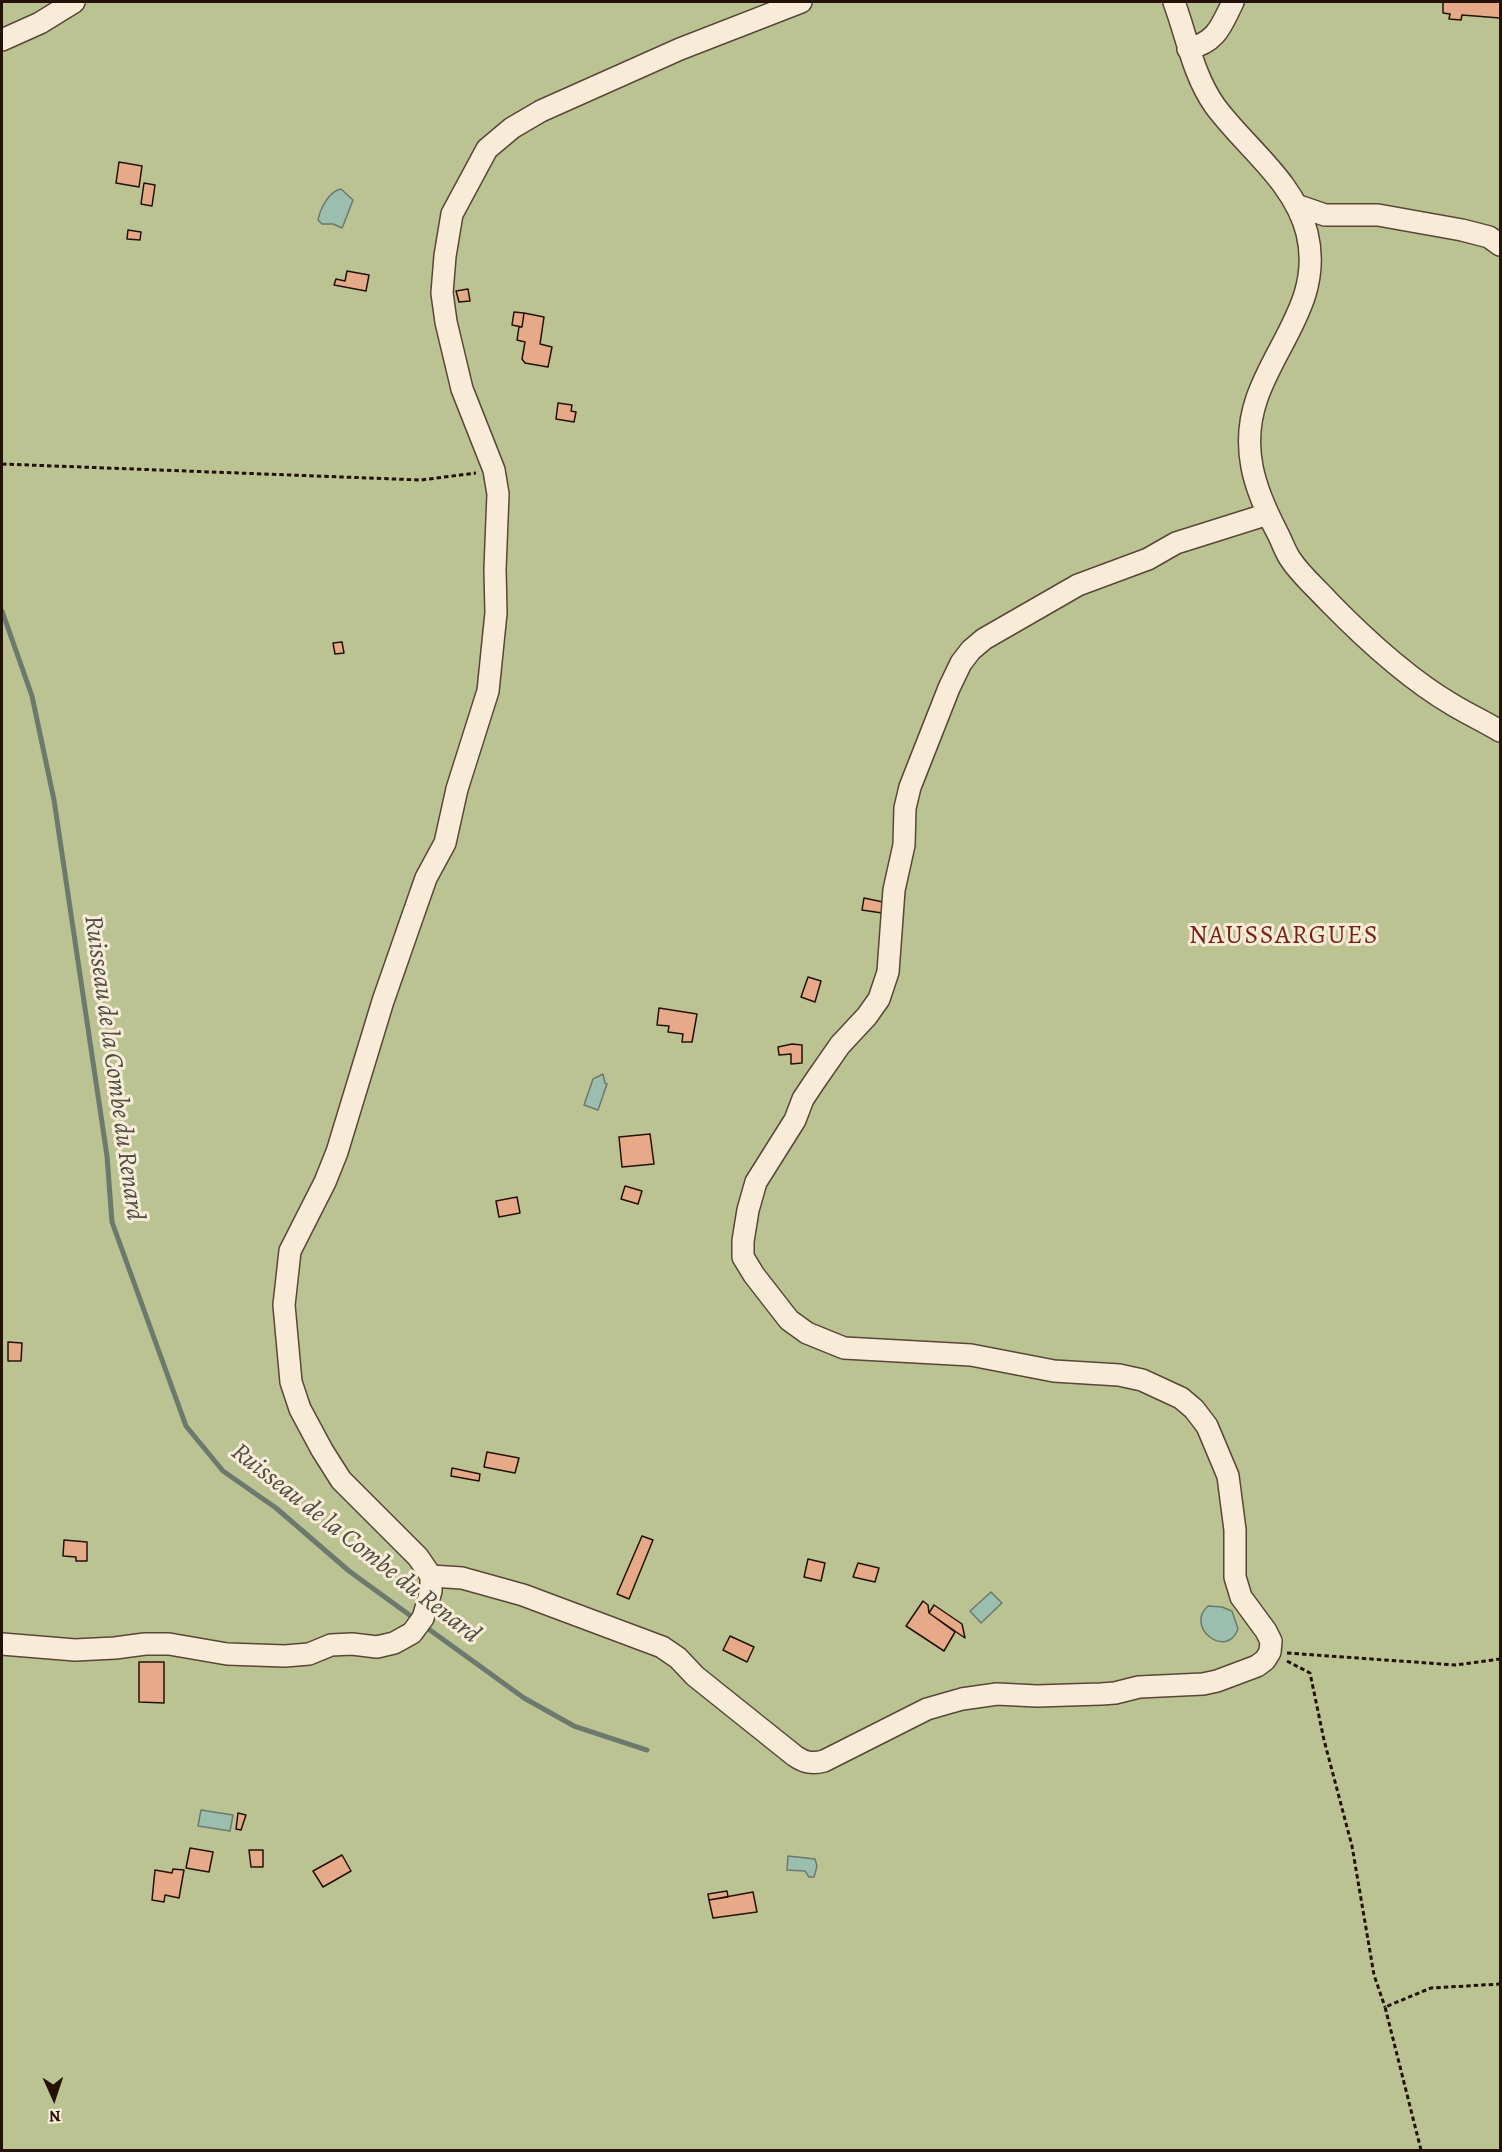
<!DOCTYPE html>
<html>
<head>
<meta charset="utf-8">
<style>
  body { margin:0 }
  #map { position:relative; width:1502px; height:2152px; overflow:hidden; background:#f4e2c3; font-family:Alegreya,serif }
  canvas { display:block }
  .frame { position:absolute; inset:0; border:3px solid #241208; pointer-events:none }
  .north { position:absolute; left:24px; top:2068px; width:60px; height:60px; -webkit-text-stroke:4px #f8ecd8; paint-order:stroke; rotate:177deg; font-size:16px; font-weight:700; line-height:24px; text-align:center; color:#241208 }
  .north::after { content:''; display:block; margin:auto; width:21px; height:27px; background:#241208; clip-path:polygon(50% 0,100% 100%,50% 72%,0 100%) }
</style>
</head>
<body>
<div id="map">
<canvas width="1502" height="2152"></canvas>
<div class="frame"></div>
<div class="north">N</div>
</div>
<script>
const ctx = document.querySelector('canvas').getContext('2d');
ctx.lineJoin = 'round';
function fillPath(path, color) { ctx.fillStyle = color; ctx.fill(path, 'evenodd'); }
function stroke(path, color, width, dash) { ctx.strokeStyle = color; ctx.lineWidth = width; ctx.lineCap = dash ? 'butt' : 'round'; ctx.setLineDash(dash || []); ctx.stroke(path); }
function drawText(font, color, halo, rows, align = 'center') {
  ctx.font = font + ' Alegreya,serif'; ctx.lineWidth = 6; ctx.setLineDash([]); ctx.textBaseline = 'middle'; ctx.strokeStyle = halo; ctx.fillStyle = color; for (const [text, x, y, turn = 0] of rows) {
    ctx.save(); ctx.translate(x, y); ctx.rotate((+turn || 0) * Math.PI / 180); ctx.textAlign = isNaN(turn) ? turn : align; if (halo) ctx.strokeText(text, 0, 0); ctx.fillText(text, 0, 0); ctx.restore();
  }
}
const green = new Path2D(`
  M2,2H1500V2150H2Z`);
const water = new Path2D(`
  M341,189L353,200L343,226L342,228L333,224H322L318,220C320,209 329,191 341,189Z
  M603,1074L605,1083L607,1084L598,1110L584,1105L593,1079Z
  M991,1592L1002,1603L981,1623L970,1611Z
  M1208,1606L1222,1607L1232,1611L1238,1629C1227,1660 1184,1627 1208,1606Z
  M201,1810L233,1815L230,1831L198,1826Z
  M788,1856L815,1859L817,1866L814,1877H809L805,1871L787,1870Z`);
const stream = new Path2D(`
  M2,611L32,696L54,800L107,1156L112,1222L186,1426L223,1471L276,1508L349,1571L415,1619
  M423,1625L524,1698L574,1726L647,1750`);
const building = new Path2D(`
  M1443,2H1500V18L1462,15L1461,20L1449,19L1450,14L1443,13Z
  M119,162L142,166L139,187L116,183Z
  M144,183L155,185L152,206L141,204Z
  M128,230L141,232L140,240L127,239Z
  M347,271L369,275L366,291L334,285L336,279L345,281Z
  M468,289L470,301L459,302L456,291Z
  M514,312L524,313L522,327L512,325Z
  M524,313L544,317L540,344L552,347L548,367L525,363L522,359L525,342L517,340L519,327H522Z
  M558,403L572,405L571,411L576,412L574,422L556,419Z
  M342,642L344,653L335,654L333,643Z
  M864,898L883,902L882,913L862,910Z
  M808,977L821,981L815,1002L801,997Z
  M659,1008L697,1014L692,1042H682L683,1034L668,1032L669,1026L657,1025Z
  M792,1044L802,1045V1063L791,1064V1054L779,1055L778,1047Z
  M650,1134L654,1164L622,1167L619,1137Z
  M625,1186L642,1191L638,1204L621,1199Z
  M517,1197L520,1213L499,1217L496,1201Z
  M8,1342L22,1343L21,1361H8Z
  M487,1452L519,1458L515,1473L484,1467Z
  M452,1468L480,1474L479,1481L451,1476Z
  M642,1536L653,1540L629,1599L617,1594Z
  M64,1540L87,1542V1561H76V1557L63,1556Z
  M808,1559L825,1563L821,1581L804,1577Z
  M858,1563L879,1568L875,1582L853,1577Z
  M923,1601L928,1605L929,1613L955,1632L944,1651L906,1626Z
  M934,1605L962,1624L965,1638L929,1613Z
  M730,1636L754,1647L747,1662L723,1650Z
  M139,1662H164V1703L139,1702Z
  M238,1813L246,1815L241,1830L236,1829Z
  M190,1848L213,1852L209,1872L186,1868Z
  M249,1850H263V1867H251Z
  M342,1855L351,1871L323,1887L313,1871Z
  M173,1869L184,1870L179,1898L165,1895L164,1902L152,1900L155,1870L172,1873Z
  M727,1891L728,1897L709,1900L708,1894Z
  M753,1892L757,1912L713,1918L709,1900Z`);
const path = new Path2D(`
  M2,464L421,480L476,473
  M1287,1653L1456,1665L1500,1659
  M1287,1661L1310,1673L1324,1740L1352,1846L1374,1975L1385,2007
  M1421,2150L1385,2007L1431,1988L1500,1984`);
const minor = new Path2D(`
  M1174,2C1187,37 1193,75 1215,106C1246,148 1294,181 1307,233C1323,298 1277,341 1257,398C1240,447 1254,488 1277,532C1282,541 1285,552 1291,560C1301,575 1316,588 1328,601C1365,639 1407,678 1453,705C1468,714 1485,722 1500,731
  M2,40L40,23L74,2
  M1188,49C1217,42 1221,26 1233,2
  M1299,206L1325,215H1378L1462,230L1489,237L1500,245
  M431,1576L462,1578L523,1595L662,1647L678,1658L695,1676L795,1756C805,1763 813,1764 824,1761L927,1709L962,1699L997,1694L1037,1696L1101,1694L1115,1693L1139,1687L1203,1684L1217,1681L1257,1666L1265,1660L1270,1652L1271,1641L1266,1631L1241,1597L1235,1577V1530L1228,1476L1207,1426L1194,1409L1181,1398L1142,1380L1119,1375L1054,1371L971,1355L844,1348L807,1333L789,1320L754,1275L743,1257V1241L748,1210L756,1182L795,1120L803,1099L815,1081L840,1045L867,1016L879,999L888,972L894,890L904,845L905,808L910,787L949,688L961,663L971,650L984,639L1078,585L1148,559L1176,543L1268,514
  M2,1644L75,1650L115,1648L145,1644H169L227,1654L285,1656L309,1654L331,1645L352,1644L377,1647L394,1643L412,1633L423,1618L431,1591V1576L418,1557L341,1480L322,1450L300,1409L291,1382L284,1305L290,1251L325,1182L337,1152L383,1001L426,878L445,843L457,789L488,691L496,613L495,569L498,494L494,470L462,389L446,322L442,293L445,256L452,214L487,149L512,128L541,111L680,49L801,2`);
const neighbourhoodNames = [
  ["NAUSSARGUES",1284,937]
];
const waterNames = [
  ["Ruisseau de la Combe du Renard",113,1068,82],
  ["Ruisseau de la Combe du Renard",355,1544,38]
];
fillPath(green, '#bcc393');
fillPath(water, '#9cbeaf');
stroke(water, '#6c796c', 1.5);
stroke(stream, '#6c796c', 5);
fillPath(building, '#e7aa89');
stroke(building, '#241208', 1.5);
stroke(minor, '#584637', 24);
stroke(path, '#241208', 3, [4.5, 3]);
stroke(minor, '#f8ecd8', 21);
ctx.letterSpacing = '1.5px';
drawText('26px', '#7a1f14', '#f8ecd8', neighbourhoodNames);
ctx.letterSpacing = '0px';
drawText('italic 26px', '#4e4e42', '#f8ecd8', waterNames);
</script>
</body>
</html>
